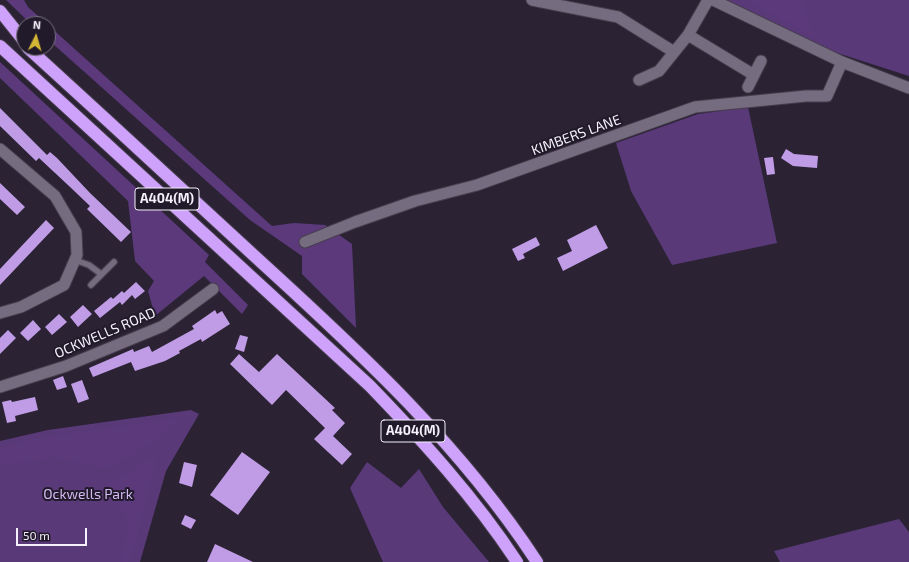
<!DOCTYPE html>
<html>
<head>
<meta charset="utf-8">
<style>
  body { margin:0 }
  #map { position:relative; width:909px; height:562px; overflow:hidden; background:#2b2334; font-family:"Exo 2",sans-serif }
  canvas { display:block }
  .north { position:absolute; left:16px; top:16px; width:40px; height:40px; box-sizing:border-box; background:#211a2a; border:1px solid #76707e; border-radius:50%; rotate:5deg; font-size:11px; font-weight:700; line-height:16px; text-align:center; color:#f5f0fb }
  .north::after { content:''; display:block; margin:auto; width:14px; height:18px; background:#d3b635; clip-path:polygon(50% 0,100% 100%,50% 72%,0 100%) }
  .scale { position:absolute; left:16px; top:528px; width:71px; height:18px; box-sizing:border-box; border:2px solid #f5f0fb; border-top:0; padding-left:5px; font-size:12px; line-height:14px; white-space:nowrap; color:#f5f0fb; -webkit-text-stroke:3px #211a2a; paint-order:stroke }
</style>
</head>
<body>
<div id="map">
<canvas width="909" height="562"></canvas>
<div class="north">N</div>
<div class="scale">50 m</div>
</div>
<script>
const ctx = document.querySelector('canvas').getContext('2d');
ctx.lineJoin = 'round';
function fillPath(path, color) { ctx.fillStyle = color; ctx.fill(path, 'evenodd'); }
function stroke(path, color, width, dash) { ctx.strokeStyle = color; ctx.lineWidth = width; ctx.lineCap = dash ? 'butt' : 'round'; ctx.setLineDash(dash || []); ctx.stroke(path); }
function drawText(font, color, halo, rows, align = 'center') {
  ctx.font = font + ' "Exo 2",sans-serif'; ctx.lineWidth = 4; ctx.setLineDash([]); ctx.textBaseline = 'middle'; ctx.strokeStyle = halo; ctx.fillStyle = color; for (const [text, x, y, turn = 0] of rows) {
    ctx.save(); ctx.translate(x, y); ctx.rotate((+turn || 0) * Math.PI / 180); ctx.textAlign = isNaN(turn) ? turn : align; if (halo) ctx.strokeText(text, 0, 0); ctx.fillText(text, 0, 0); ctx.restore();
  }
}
const green = new Path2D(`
  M724,0H909V76L828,50Z
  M748,107L777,243L672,265L631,191L616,143L698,114Z
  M191,410L199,414L166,471L140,562H0V441L48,430Z
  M367,462L401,488L419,469L443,507L489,562H383L350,488Z
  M899,519L909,532V562H780L774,551Z`);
const forest = new Path2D(`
  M6,0H24L28,7L47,24H31Z
  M743,0H803L815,37Z
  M48,25L272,226L294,223L325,225L352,244L356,328L302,274V256L250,220L52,43L48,40Z
  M0,62L209,255L205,262L248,305L242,314L204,276L155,316L148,291L154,281L135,261L128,201L0,78Z
  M184,417L152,444L107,469L55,458L0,466V447L37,438Z
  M158,453L137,539L128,562H121L127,525L121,508L108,487L112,481Z`);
const building = new Path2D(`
  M0,108L47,155L50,152L57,158L90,193L131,232L121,242L87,209L90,206L69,186L39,158L36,161L0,126Z
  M786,149L794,154L818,156L817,168L793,166L781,158Z
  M773,157L775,174L767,175L764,158Z
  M0,183L25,207L17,215L0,199Z
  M46,220L54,228L0,285V269Z
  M596,225L608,248L563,271L557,258L572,251L567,240Z
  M536,237L540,245L523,254L525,258L518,261L512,249Z
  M136,282L145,291L135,299L132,295L122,305L120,302L100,318L94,311L111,297L113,299L122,291L124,293Z
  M83,305L92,314L78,327L70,317Z
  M215,310L217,314L222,311L230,324L202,342L201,339L179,351L180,353L165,361L135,371L131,362L93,377L89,368L133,349L134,352L149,346L152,352L194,329L192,326Z
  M59,314L67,322L52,335L45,327Z
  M33,320L41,329L28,341L20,333Z
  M8,330L16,338L0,354V338Z
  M240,335L248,337L244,352L235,349Z
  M239,354L259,372L277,354L335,408L332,410L345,423L333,436L352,454L342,465L314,439L325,428L286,390L272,405L230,364Z
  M63,376L67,387L57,390L53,380Z
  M82,380L89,399L78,403L71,384Z
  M35,397L38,410L15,416L16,421L7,423L2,402L11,400L12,402Z
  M242,452L270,472L238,515L210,495Z
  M184,462L197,465L192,487L179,483Z
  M185,515L196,520L191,529L181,524Z
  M215,544L253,562H207Z`);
const lane = new Path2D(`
  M75,260L89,265L101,274
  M91,285L114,262`);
const street = new Path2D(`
  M532,0L618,17L674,52
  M713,0L842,62L909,88
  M688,35L754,75
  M639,80L659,71L688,35L708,0
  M748,87L761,61
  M0,149L55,196L76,232L77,255L64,285L21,307L0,313
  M305,242L355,222L415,201L477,185L695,107L806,96H827L842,62
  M0,387L66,366L163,326L213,289`);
const highway = new Path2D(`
  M0,11L24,41
  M0,46L370,386C423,441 475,498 517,562
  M28,48C106,119 184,191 261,262C362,354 462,447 537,562`);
const shields = [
  [167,199,64],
  [413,431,64]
];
const shieldNames = [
  ["A404(M)",167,199],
  ["A404(M)",413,431]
];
const streetNames = [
  ["KIMBERS LANE",576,135,-20],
  ["OCKWELLS ROAD",105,333,-23]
];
const parkNames = [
  ["Ockwells Park",88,494]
];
fillPath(green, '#593978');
fillPath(forest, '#5b397b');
fillPath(building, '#c09ce6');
stroke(lane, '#463e4c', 8);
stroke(street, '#463e4c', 13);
stroke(highway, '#463e4c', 14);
stroke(lane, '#766c80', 5.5);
stroke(street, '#766c80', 11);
stroke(highway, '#cea2fb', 12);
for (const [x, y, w] of shields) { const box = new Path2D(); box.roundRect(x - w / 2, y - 11, w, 22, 3); ctx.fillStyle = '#211a2a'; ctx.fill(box); stroke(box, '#f5f0fb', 1); }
drawText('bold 13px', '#f5f0fb', null, shieldNames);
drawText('14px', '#f5f0fb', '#211a2a', streetNames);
drawText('14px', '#d4b9f3', '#211a2a', parkNames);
</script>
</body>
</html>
